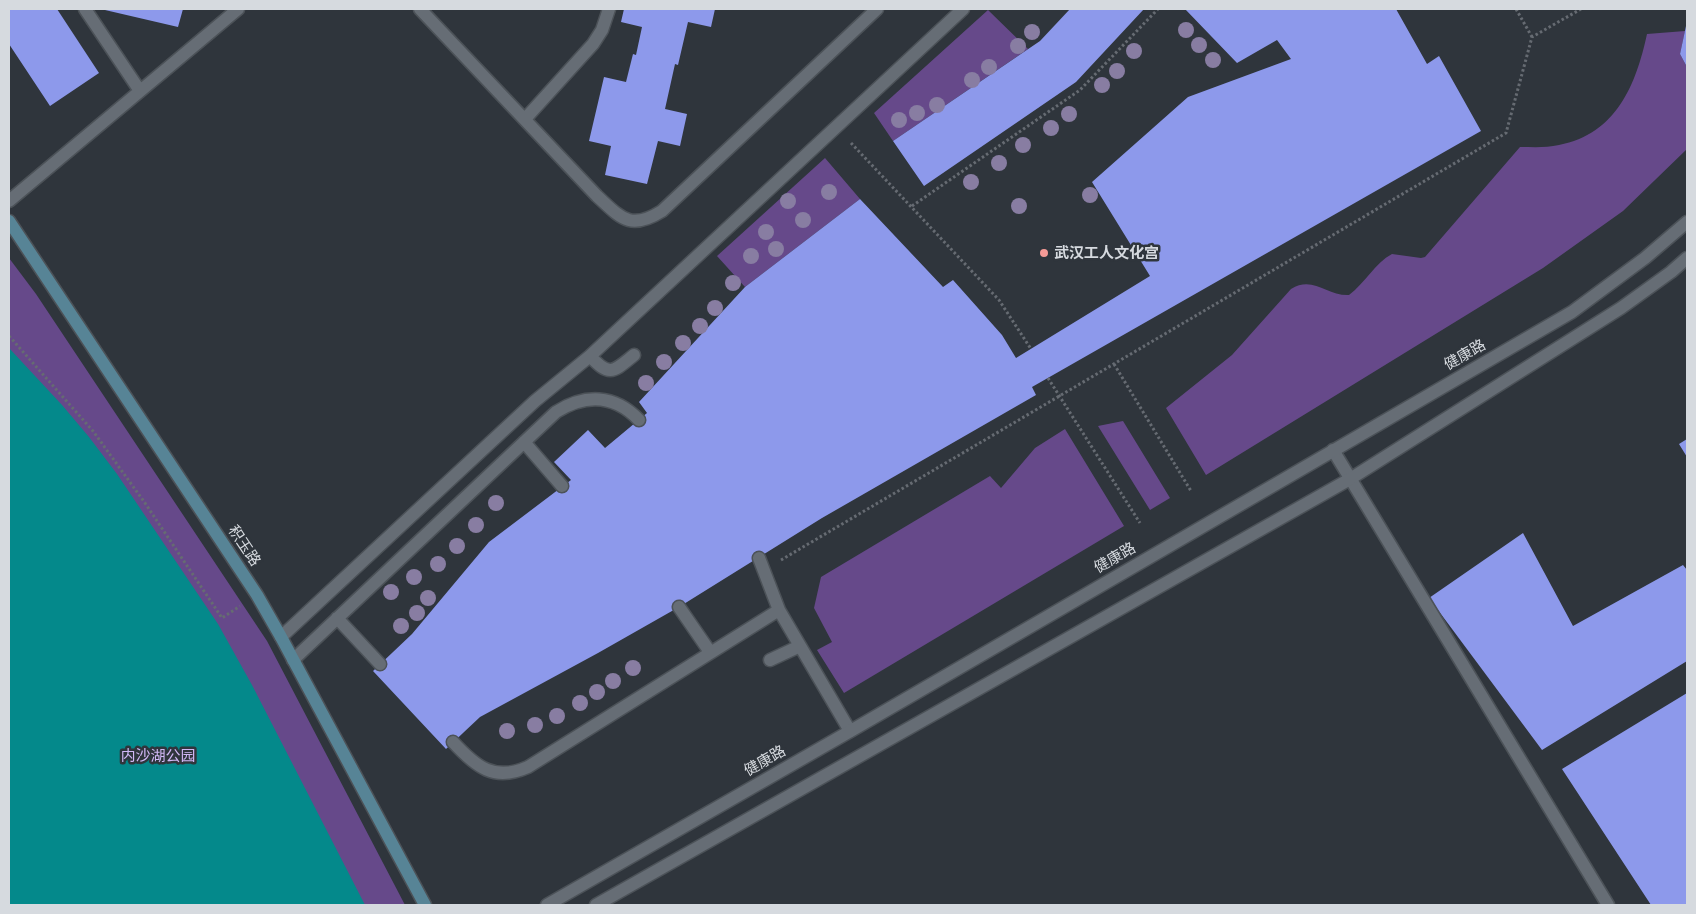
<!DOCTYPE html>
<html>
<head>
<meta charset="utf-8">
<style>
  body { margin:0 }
  #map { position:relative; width:1696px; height:914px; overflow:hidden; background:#2f353c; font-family:Inter,sans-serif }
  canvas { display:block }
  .frame { position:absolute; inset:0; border:10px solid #d6dadf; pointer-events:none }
</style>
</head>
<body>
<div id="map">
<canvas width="1696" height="914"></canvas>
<div class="frame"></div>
</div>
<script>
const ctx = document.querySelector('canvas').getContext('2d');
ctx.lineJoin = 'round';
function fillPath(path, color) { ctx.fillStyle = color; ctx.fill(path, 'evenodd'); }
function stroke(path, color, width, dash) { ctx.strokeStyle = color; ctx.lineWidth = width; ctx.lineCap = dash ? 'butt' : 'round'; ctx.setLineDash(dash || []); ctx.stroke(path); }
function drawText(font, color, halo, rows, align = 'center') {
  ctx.font = font + ' Inter,"Noto Sans SC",sans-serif'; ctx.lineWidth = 5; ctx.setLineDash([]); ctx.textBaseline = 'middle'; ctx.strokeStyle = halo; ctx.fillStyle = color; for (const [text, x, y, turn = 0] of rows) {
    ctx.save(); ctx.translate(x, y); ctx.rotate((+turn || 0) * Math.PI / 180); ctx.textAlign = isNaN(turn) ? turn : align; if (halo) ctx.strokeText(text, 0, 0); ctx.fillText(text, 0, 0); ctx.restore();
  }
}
const green = new Path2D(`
  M988,10L1028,49L893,141L874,113Z
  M1685,31L1680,54L1687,67V149L1623,211L1543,268L1206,475L1166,408L1232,355L1291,289C1313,275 1327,296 1349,295C1365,283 1375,263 1392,254L1421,258L1425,257L1520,147C1533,147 1546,148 1559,145C1616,134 1636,85 1647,34Z
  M825,158L860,199L745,287L717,256Z
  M9,258L36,294L267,641L405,905H9Z
  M1123,421L1170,498L1150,510L1098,426Z
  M1065,429L1124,526L844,693L817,650L832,642L814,608L821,577L990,476L1001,488L1035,448Z`);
const water = new Path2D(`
  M9,348L62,405L89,437L117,474L218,624L252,685L365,905H9Z`);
const building = new Path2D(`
  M9,9H57L99,73L50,106L9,44Z
  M105,9H183L178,27L105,10Z
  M624,9H715L711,27L688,22L678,65L675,64L665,109L687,114L680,146L658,141L647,184L605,175L611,146L589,141L604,77L626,82L633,54L636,55L642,27L621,22Z
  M1070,9H1144L1076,82L924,186L893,141L1040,41Z
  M1185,9H1396L1427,64L1439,56L1481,131L1032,387L1036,395L822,518L679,607L598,653L480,717L446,749L373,671L412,634L489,542L571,480L554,462L588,430L605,448L647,413L639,402L745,287L860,199L943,287L953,280L1002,335L1016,358L1150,276L1092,182L1188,97L1291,59L1277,40L1237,63Z
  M1686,26H1687V67L1680,54Z
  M1687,439V457L1679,444Z
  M1523,533L1573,626L1683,565L1687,570V661L1542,750L1429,598Z
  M1687,693V905H1651L1562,769Z`);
const path = new Path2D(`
  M1516,9L1532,37
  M851,143L999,300L1031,349
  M912,206L1080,90L1158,9
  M9,336L93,431L145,503L222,618L240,606
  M1114,364L1191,491
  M1048,378L1140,523
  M781,560L1506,133L1532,37L1581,9`);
const service = new Path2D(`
  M85,9L140,91
  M420,9L597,196C621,218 630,231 662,211L877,9
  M525,119L593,44L602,30L609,9
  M9,201L238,9
  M590,356C610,378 614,371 634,355
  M524,442L562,486
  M759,558L779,610L850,731
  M679,607L710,652
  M337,618L380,664
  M281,637L535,401L590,356L963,9
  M293,660L556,412C585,394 614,394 639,420
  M770,660L800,646
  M453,742C476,767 494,782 528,767L779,610`);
const minor = new Path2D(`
  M1333,450L1608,905`);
const tertiary = new Path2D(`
  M547,905L854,729L1572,312L1645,258L1687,222
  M596,905L1350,479L1621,308L1671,272L1687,258`);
const secondary = new Path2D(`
  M9,221L257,595L281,637L425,905`);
const trees = [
  [1186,30],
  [1032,32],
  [1199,45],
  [1018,46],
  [1134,51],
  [1213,60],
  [989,67],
  [1117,71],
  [972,80],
  [1102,85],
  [937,105],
  [917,113],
  [1069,114],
  [899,120],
  [1051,128],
  [1023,145],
  [999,163],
  [971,182],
  [829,192],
  [1090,195],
  [788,201],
  [1019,206],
  [803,220],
  [766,232],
  [776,249],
  [751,256],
  [733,283],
  [715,308],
  [700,326],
  [683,343],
  [664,362],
  [646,383],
  [496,503],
  [476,525],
  [457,546],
  [438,564],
  [414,577],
  [391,592],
  [428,598],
  [417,613],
  [401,626],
  [633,668],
  [613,681],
  [597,692],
  [580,703],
  [557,716],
  [535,725],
  [507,731]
];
const markers = [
  [1044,253,5,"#f59b97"]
];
const poiNames = [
  ["武汉工人文化宫",1054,253]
];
const streetNames = [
  ["健康路",1465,355,-30],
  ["积玉路",244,546,56],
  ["健康路",1115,558,-30],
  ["健康路",765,761,-30]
];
const parkNames = [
  ["内沙湖公园",158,756]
];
fillPath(green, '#66498a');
fillPath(water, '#04898b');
fillPath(building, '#8d99eb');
stroke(service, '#4c5258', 15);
stroke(minor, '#4c5258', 15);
stroke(tertiary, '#4c5258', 15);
stroke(secondary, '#4c5258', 15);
stroke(path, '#666b72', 3, [2.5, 2.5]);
stroke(service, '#666d75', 12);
stroke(minor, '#666d75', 12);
stroke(tertiary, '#666d75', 12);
stroke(secondary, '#578496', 12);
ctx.fillStyle = '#887da2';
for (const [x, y] of trees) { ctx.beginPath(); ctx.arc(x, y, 8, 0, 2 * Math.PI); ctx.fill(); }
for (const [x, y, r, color] of markers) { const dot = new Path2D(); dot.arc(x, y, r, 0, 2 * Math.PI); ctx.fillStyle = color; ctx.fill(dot); stroke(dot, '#2f353c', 2); }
drawText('bold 15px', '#d6dadf', '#2f353c', poiNames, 'left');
drawText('15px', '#d6dadf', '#2f353c', streetNames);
drawText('15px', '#d1b8f6', '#2f353c', parkNames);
</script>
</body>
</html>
